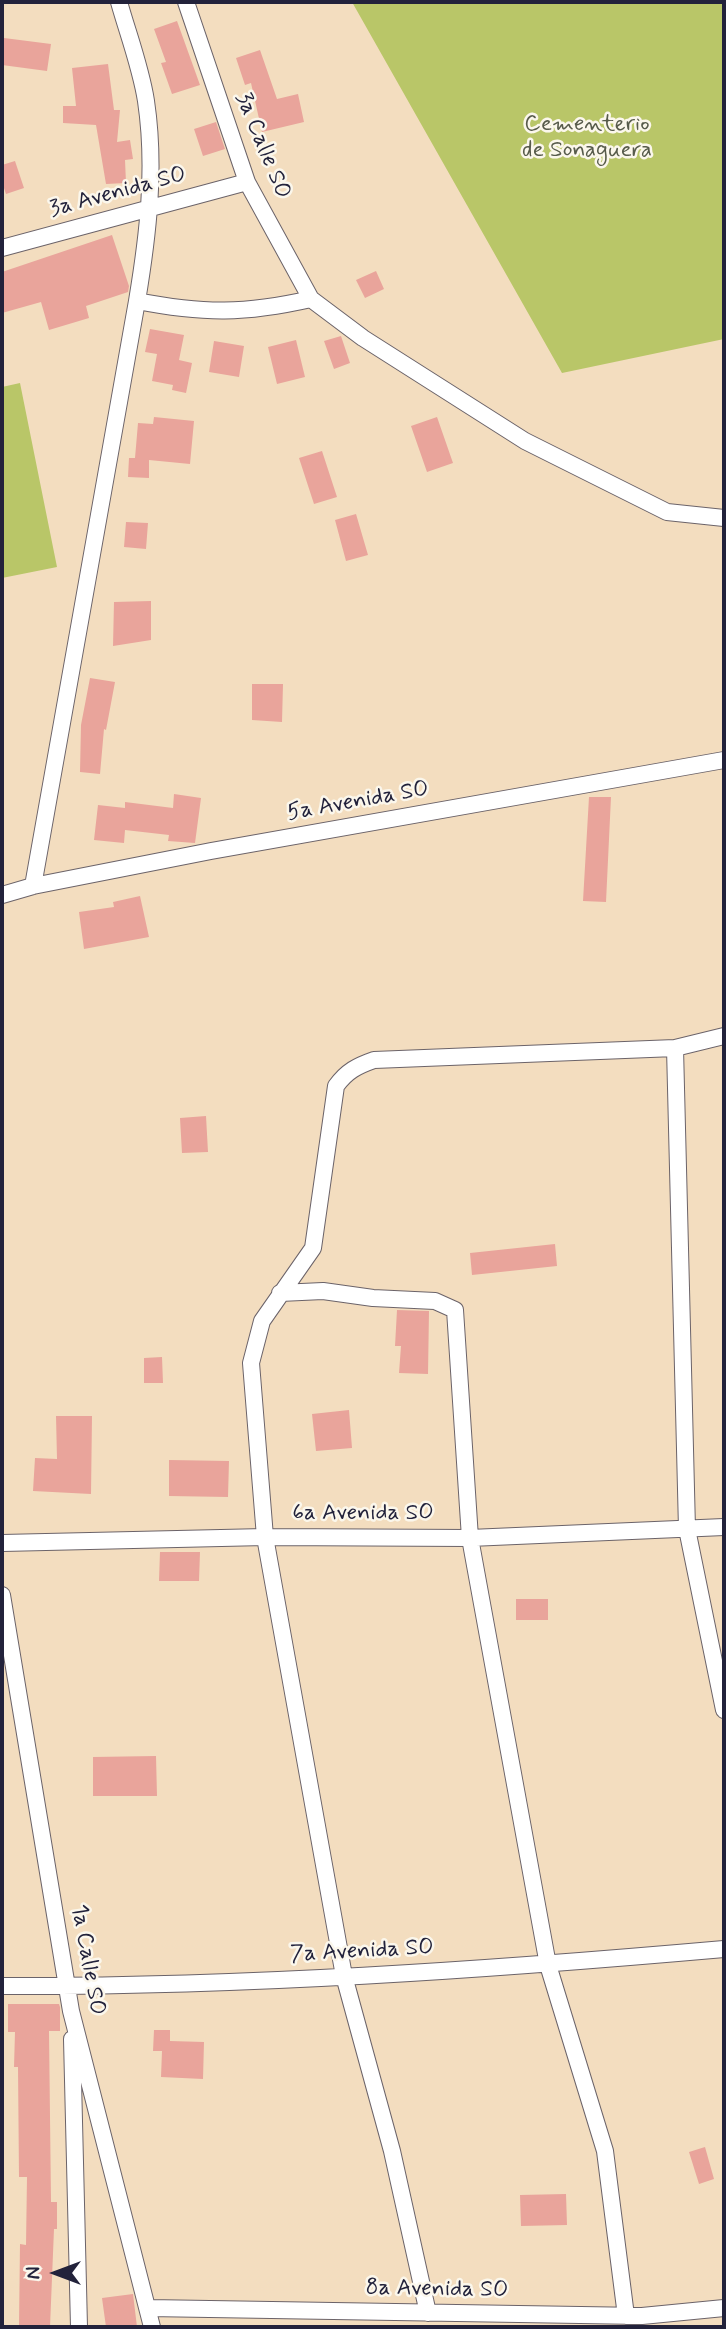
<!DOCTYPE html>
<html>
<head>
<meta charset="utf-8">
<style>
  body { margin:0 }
  #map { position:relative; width:726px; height:2329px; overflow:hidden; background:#f3ddbf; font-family:Mynerve,sans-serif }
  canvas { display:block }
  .frame { position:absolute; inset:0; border:4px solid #22223b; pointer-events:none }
  .north { position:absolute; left:21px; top:2238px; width:70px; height:70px; -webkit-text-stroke:5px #fbf7ec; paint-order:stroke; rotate:270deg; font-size:19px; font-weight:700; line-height:28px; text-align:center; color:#22223b }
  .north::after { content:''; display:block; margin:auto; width:24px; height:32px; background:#22223b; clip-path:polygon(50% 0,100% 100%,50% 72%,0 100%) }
</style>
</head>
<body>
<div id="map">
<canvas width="726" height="2329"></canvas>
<div class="frame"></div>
<div class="north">N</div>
</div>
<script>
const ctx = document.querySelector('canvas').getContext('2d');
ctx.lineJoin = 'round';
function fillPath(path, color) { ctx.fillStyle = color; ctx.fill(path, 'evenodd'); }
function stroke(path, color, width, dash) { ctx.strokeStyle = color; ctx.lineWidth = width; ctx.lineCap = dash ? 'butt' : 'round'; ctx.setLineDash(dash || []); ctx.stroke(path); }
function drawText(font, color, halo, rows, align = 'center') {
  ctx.font = font + ' Mynerve,sans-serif'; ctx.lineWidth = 5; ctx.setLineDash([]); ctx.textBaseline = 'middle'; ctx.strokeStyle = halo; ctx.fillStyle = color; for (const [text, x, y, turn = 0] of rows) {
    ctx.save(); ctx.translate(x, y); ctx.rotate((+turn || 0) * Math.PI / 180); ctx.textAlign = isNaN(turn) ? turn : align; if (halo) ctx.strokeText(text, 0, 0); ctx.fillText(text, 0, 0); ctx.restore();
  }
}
const green = new Path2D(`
  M352,2H724V339L562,373Z
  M20,383L57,567L2,578V387Z`);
const building = new Path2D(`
  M177,21L200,85L172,94L161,63L166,62L154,29Z
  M4,38L51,44L47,71L2,65Z
  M260,50L277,99L298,94L304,122L262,132L251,83L245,85L236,58Z
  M108,64L114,110H120L117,142L130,140L133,159L125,160L126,183L106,184L96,125L63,123V106H76L72,68Z
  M216,122L225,149L203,156L194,129Z
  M15,161L24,188L6,194L2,182V165Z
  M112,235L129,286L128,292L86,306L89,318L49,330L41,302L2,313V272Z
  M376,271L384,289L365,298L356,280Z
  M150,329L184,335L179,360L192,363L186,393L172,390L173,385L152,381L157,354L145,352Z
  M341,336L350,363L334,369L324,341Z
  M296,340L305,377L277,384L268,347Z
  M214,341L244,346L239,377L209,372Z
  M154,417L194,421L190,464L149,460V478L128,477L129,458H135L138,423L153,424Z
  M437,417L453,463L427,472L411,426Z
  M322,451L337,497L314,504L299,458Z
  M356,514L368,555L346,561L335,520Z
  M126,522L148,523L146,549L124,547Z
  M151,601V640L113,646L114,602Z
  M90,678L115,682L106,730L104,729L100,774L80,772L81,725Z
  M252,684H283L282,722L252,720Z
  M174,794L201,798L195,843L168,841L169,835L125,830L124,843L94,840L98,805L125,808V802L173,808Z
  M589,797H611L606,902L583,901Z
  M140,896L149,937L84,949L79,912L114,907L113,902Z
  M206,1116L208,1152L182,1153L180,1118Z
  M555,1244L557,1266L472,1275L470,1253Z
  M397,1310L429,1311L428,1374L399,1373L401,1346H395Z
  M162,1357L163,1383H144V1358Z
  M349,1410L352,1448L316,1451L312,1414Z
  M56,1416H92L91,1494L33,1491L35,1458L57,1459Z
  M169,1460L229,1461L228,1497L169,1496Z
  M160,1552H200L199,1581H159Z
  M516,1599H548V1620H516Z
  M156,1756L157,1796H93V1757Z
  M8,2004H59L60,2007V2031H49L51,2202H57V2229H54L50,2327H19L20,2244L26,2245L27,2177H19L18,2067H14L15,2032H8Z
  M154,2030H170V2041L204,2042L203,2079L161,2077L162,2051H153Z
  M705,2147L714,2179L699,2184L689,2152Z
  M566,2194L567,2225L521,2226L520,2195Z
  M133,2294L137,2327H106L102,2298Z`);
const minor = new Path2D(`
  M186,2L247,182L311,299L363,338L525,441L667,512L724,518
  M2,248L247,182
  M137,301C204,314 245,314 311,299
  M33,886L137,301C148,235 156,168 146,101C141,68 128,34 119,2
  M2,895L33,886L211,851L724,760
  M675,1048L687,1529L724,1710
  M280,1293L323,1291L373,1298L435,1301L455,1310L470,1538L548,1965L605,2151L626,2316
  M2,1543L265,1537L470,1538L724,1527
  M2,1595L71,2011L152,2327
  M2,1986C242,1987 485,1970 724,1949
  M72,2039L79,2327
  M148,2308L642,2316L724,2308
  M428,2313L392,2151L344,1976L265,1537L251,1363L262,1321L313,1248L336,1086C347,1071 357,1066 374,1060L675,1048L724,1036`);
const parkNames = [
  ["Cementerio",587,125],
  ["de Sonaguera",587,151]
];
const streetNames = [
  ["3a Calle SO",262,146,68],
  ["3a Avenida SO",118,193,-15],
  ["5a Avenida SO",358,802,-10],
  ["6a Avenida SO",363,1514],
  ["7a Avenida SO",362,1952,-3],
  ["1a Calle SO",87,1960,80],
  ["8a Avenida SO",437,2290,1]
];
fillPath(green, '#b9c668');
fillPath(building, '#e9a49b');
stroke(minor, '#6b6369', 18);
stroke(minor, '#fff', 16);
drawText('23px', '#575b4b', '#fbf7ec', parkNames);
drawText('23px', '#22223b', '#fbf7ec', streetNames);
</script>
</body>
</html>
